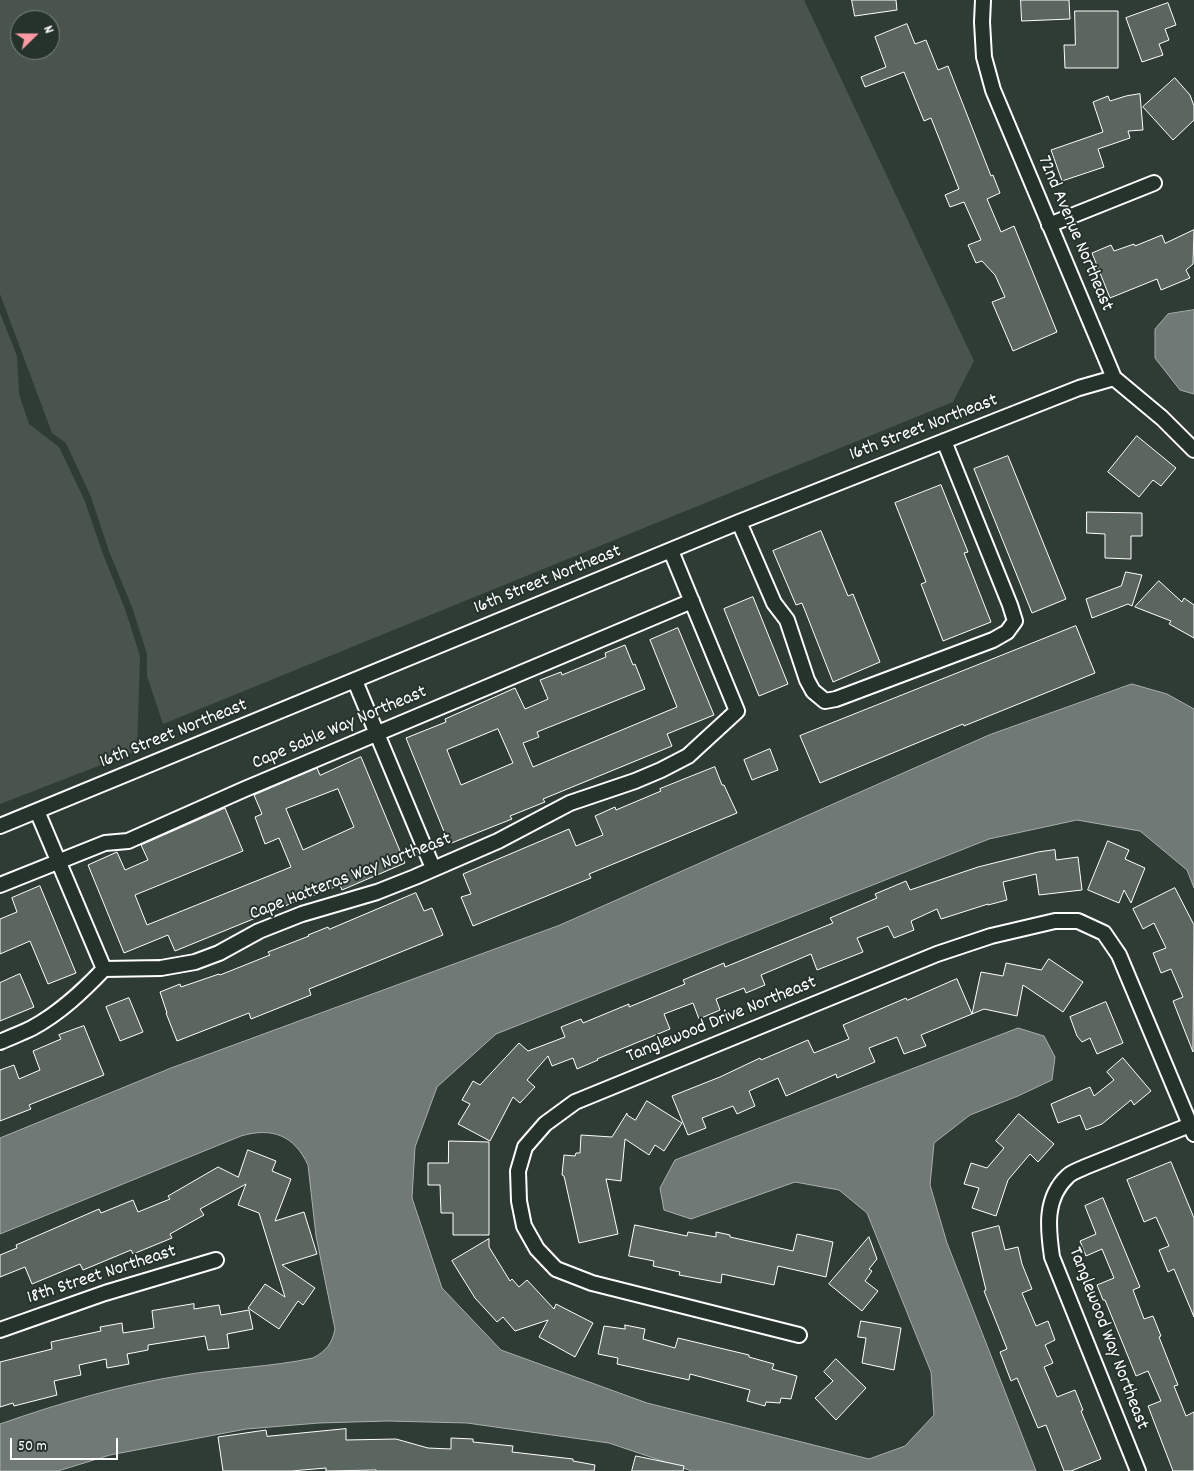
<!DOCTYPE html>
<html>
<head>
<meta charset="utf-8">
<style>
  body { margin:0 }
  #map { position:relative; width:1194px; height:1471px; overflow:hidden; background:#2f3b35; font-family:Dekko,sans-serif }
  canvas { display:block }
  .north { position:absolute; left:10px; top:10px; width:50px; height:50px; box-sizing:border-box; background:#26332d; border:1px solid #7d8581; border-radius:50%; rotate:68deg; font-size:14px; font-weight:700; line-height:20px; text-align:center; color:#fff }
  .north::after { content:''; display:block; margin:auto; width:18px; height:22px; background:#ff9aa2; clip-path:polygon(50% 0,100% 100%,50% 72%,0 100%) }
  .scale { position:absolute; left:10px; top:1438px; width:108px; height:22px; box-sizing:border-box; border:2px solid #fff; border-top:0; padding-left:6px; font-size:15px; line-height:18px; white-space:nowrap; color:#fff; -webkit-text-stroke:4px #26332d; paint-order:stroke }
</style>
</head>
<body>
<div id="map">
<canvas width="1194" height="1471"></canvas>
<div class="north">N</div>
<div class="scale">50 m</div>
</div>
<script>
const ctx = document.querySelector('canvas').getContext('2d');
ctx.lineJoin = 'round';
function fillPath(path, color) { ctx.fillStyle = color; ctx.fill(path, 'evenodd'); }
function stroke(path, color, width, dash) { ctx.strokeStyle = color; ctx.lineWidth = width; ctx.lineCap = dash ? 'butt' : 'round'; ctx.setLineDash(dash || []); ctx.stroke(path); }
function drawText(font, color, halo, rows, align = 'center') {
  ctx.font = font + ' Dekko,sans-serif'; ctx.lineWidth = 4; ctx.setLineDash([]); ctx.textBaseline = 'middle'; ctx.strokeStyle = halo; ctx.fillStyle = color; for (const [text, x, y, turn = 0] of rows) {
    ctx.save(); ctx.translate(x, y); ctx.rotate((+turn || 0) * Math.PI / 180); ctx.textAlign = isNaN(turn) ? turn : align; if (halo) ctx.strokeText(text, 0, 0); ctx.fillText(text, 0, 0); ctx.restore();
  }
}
const green = new Path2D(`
  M0,0H804L974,361L953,402L163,724L147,676V654L132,607L109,551L91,497L66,443L52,433L0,294ZM20,20H50V50H20Z
  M0,313L17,356L19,394L29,424L59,447L84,499L103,554L125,609L140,656L137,751L0,804Z`);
const water = new Path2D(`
  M1194,310V394L1180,390L1155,358V329L1168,314Z
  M1132,684L1167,694L1194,709V888L1187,870L1140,831L1077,820L989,839L496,1034L437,1087L415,1147L412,1198L442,1288L501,1350L647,1403L869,1459L905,1446L934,1415L931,1372L867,1213L839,1190L795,1182L691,1219L664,1210L660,1188L675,1160L1018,1028L1044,1036L1055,1057L1052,1080L1018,1096L970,1115L934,1143L930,1185L947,1243L1036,1471H692L609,1443L467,1423L388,1421L319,1423L246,1429L110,1455L58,1471H0V1424C60,1403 121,1385 184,1375C226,1368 272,1367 313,1358C326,1351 332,1344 335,1329L316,1236L308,1165C294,1135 272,1127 241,1136L0,1234V1138L171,1068L560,925L989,735Z`);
const building = new Path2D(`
  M852,0H896L897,10L855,16Z
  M1021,0H1069L1070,19L1022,21Z
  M1168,3L1176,25L1165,29L1169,40L1159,44L1163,55L1142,62L1126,18Z
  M1075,11H1118V68H1065L1064,45H1075Z
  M907,24L915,44L926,40L938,70L948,66L991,176L993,175L1000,193L987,199L1001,232L1014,226L1057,332L1013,351L992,302L1005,297L995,275L982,261L976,263L968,245L981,240L964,202L950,207L945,195L959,189L931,118L924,121L904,72L865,87L861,77L886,67L875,37Z
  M1175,78L1190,95L1194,106V120L1173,140L1143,107Z
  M1140,94L1143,130L1128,131L1130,138L1098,149L1104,167L1062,181L1051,150L1103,132L1093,102L1108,96L1110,101L1126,96Z
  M1194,230L1193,264L1186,270L1190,278L1161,290L1157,279L1110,298L1092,253L1111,245L1114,251L1134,244L1135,246L1162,235L1165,243Z
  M1137,436L1176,468L1161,486L1153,480L1139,497L1108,472Z
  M1008,456L1066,599L1032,613L974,469Z
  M941,485L968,552L964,553L991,622L943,641L921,584L926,582L895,503Z
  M1087,512L1142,513V536H1131V559L1105,558V534L1087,533Z
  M821,531L848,596L853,594L880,662L833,682L802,603L796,605L773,551Z
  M1126,572L1142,575L1132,606L1128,604L1092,618L1086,599L1121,586Z
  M1159,581L1182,602L1184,598L1194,605V638L1169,624L1171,621L1135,607Z
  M753,597L788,684L759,696L724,609Z
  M1076,626L1095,673L964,726L963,724L820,783L800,736Z
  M678,628L714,715L667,734L672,746L543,799L545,802L510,816L512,819L449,844L406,738L446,722L445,719L515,688L525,709L546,700L548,699L540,680L561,672L562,675L606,657L605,653L625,645L633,665L635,664L645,689L537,732L539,737L523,743L533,767L677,707L650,640ZM498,729L513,763L461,785L447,750Z
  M770,749L778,770L752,780L744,760Z
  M361,757L405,863L342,890L340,885L307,898V897L175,951L168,935L124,953L88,865L117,852L125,870L148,860L141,845L225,808L243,851L135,895L147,925L291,867L279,838L265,844L255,817L262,814L254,795L317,768L320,775ZM338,789L354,827L303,850L286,809Z
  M715,767L722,785H724L737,813L589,874L591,878L473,926L461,897L471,894L463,874L569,829L576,846L603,835L595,816L615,807L616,810L661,791L660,789Z
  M1108,841L1129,850L1125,859L1145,868L1131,903L1124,890L1119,903L1088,890Z
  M1055,850L1056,860L1078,857L1082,890L1039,895L1036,874L1003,882L1007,900L988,905V904L941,919L937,909L911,921L914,930L894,938L888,926L857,938L863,952L817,970L811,954L761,975L765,985L746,993L744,988L716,999L720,1010L699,1019L693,1003L664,1014L670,1029L597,1059L598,1060L577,1069L573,1058L552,1066L548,1056L527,1080L535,1087L520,1103L513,1097L490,1141L458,1124L470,1104L462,1100L473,1081L480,1085L519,1043L528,1051L565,1037L561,1027L581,1019L583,1023L629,1004V1007L685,984L683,980L724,963L725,967L833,923L830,918L877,898L875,894L906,881L910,890L978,867L1038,852Z
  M40,886L76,973L48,984L30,941L0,954V919L17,912L12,898Z
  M1175,888L1194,925L1193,1052L1173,1001L1183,997L1171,969L1161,973L1153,953L1166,948L1154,923L1143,929L1133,909Z
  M416,893L424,911L432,908L443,935L309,989L311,995L251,1019L249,1013L177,1041L166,1013H167L160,992L180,984L181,987L219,974L220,975L270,955L268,952L309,936L308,935L328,927L329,929Z
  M1049,959L1083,982L1063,1012L1023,985L1017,1016L984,1009L972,1014L981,972L1003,976L1006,963L1041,970Z
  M20,974L34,1007L0,1021V983Z
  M957,979L972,1014L921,1035L926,1046L904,1054L897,1037L869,1048L875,1062L837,1078L836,1074L786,1096L778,1078L749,1091L755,1106L737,1114L733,1106L702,1118L706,1128L688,1135L672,1096L720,1077L760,1058L761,1060L808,1040L814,1053L849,1039L843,1025L906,998L907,1000Z
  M129,998L143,1032L120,1041L106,1007Z
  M1106,1002L1123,1043L1097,1054L1090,1038L1082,1042L1077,1036L1070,1017Z
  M84,1026L104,1075L29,1105L31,1109L0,1121V1070L14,1065L19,1079L40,1070L33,1051L61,1039L59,1035Z
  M1123,1058L1151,1091L1134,1105L1131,1100L1102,1124L1086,1130L1080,1115L1058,1123L1051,1104L1090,1087L1094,1096L1114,1080L1107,1072Z
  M647,1101L682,1123L664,1151L655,1145L649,1155L625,1139L621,1181L606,1179L618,1234L579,1243L564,1176L562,1175L564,1155L575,1156L576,1153H580L581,1135L612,1137L627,1113V1115L635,1120Z
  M1019,1114L1054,1144L1038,1162L1030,1154L1008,1180L996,1216L972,1208L979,1188L964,1184L971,1163L987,1168L1004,1148L996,1141Z
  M449,1141L489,1142V1235H453V1213H441L440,1185H428V1163H448Z
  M248,1150L276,1161L272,1171L291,1179L275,1221L304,1212L317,1254L282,1265L315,1288L303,1305L298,1301L279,1329L248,1308L265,1284L285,1297L259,1213L238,1205L246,1184L200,1209L204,1215L170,1234L172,1238L133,1254L131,1250L83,1270L80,1264L32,1284L25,1267L0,1277V1255L17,1248L16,1245L99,1209L101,1213L133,1200L138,1212L170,1199L168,1196L218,1167L238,1177Z
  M1171,1162L1194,1218V1317L1174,1269L1168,1272L1159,1250L1169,1246L1156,1217L1144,1222L1127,1180Z
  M1103,1198L1140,1287L1133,1290L1144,1319L1153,1316L1161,1336L1159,1337L1178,1385L1174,1386L1186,1416L1194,1412V1471H1173L1148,1406L1161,1401L1148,1371L1136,1376L1105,1300H1103L1097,1285L1114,1278L1102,1249L1086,1256L1080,1241L1096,1234L1085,1206Z
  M635,1225L687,1236L688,1232L716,1237V1232L730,1235V1237L793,1251L797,1234L833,1242L826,1277L778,1266L774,1285L722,1274L721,1283L679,1275L680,1272L653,1266L654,1261L629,1256Z
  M999,1226L1005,1250L1018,1247L1022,1264L1032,1289L1022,1293L1036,1326L1048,1321L1055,1340L1045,1345L1053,1363L1044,1367L1057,1397L1075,1390L1083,1410L1081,1411L1101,1459L1071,1471H1064L1046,1425L1038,1428L1017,1378L1011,1381L1000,1352L1007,1349L984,1291L986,1290L972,1233Z
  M869,1237L877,1259L869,1269L872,1271L865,1281L878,1291L862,1311L829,1284Z
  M489,1239V1247L510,1281L512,1279L519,1287L527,1280L554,1309L556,1304L593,1323L575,1357L539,1337L548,1320L515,1331L503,1317L497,1322L475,1298L452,1261Z
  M194,1304V1309L219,1305L221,1315L249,1310L253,1329L227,1334L229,1348L208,1350L205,1336L148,1345V1350L127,1354L129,1364L107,1368L106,1359L79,1365L81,1375L54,1381L57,1395L14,1406L13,1403L0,1407V1362L52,1349L51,1342L101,1331L100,1327L122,1323L123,1333L154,1328L152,1311Z
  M861,1321L901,1328L894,1370L862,1363L866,1338L858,1337Z
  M625,1325L645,1329L643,1339L675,1348L678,1338L749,1355V1357L774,1364L772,1369L797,1376L791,1399L781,1398L780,1403L766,1402L765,1406L747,1401L750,1390L690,1374L689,1380L617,1364L618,1358L598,1354L604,1326L625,1329Z
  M836,1359L866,1388L836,1420L815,1398L833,1381L824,1372Z
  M346,1429V1440L396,1439L428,1448L451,1449V1438L473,1439V1442L513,1446L512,1452L573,1459V1461L595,1465L594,1471H376V1470L326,1471V1468L291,1471H223L218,1437L266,1430L267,1436Z
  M636,1456L684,1466L683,1471H632Z`);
const minor = new Path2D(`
  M983,0L982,22L984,57L993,90L1114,378L1162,418L1194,450
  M1049,225L1154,183
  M739,522L774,603L787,620L807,680L813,691L825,701L836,699L993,640L1007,632L1015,621L1010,605L944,441
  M355,681L433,868
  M37,811L104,969
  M0,826L739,522L1079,388L1114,378
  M0,885L105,843L128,841L245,789L692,601
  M0,1042C11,1037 22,1033 32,1028C60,1013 83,991 104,969L161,968L195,962L219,953L259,931L302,914L377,892L415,877L498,841L570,803L635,781L661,770L688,756L737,711L671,551
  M0,1330L105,1293L216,1260
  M799,1335L592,1283L556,1269L537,1249L524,1226L519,1201L518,1171L525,1147L545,1124L575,1102L937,954L991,936L1055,921H1078L1104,933L1119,955L1194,1134
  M1138,1471L1052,1257C1048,1229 1044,1198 1068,1176C1072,1172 1079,1170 1085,1167L1190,1125`);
const streetNames = [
  ["72nd Avenue Northeast",1074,234,67],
  ["16th Street Northeast",924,429,-21],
  ["16th Street Northeast",548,581,-22],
  ["Cape Sable Way Northeast",340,729,-23],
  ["16th Street Northeast",174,735,-22],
  ["Cape Hatteras Way Northeast",351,878,-21],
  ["Tanglewood Drive Northeast",722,1021,-22],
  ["18th Street Northeast",102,1276,-18],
  ["Tanglewood Way Northeast",1107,1339,69]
];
fillPath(green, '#4a544f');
fillPath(water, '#707975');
stroke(water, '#a9afac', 1);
fillPath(building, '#5b6661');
stroke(building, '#fff', 1);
stroke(minor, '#fff', 18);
stroke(minor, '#26332d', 14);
drawText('19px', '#fff', '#26332d', streetNames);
</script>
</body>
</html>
